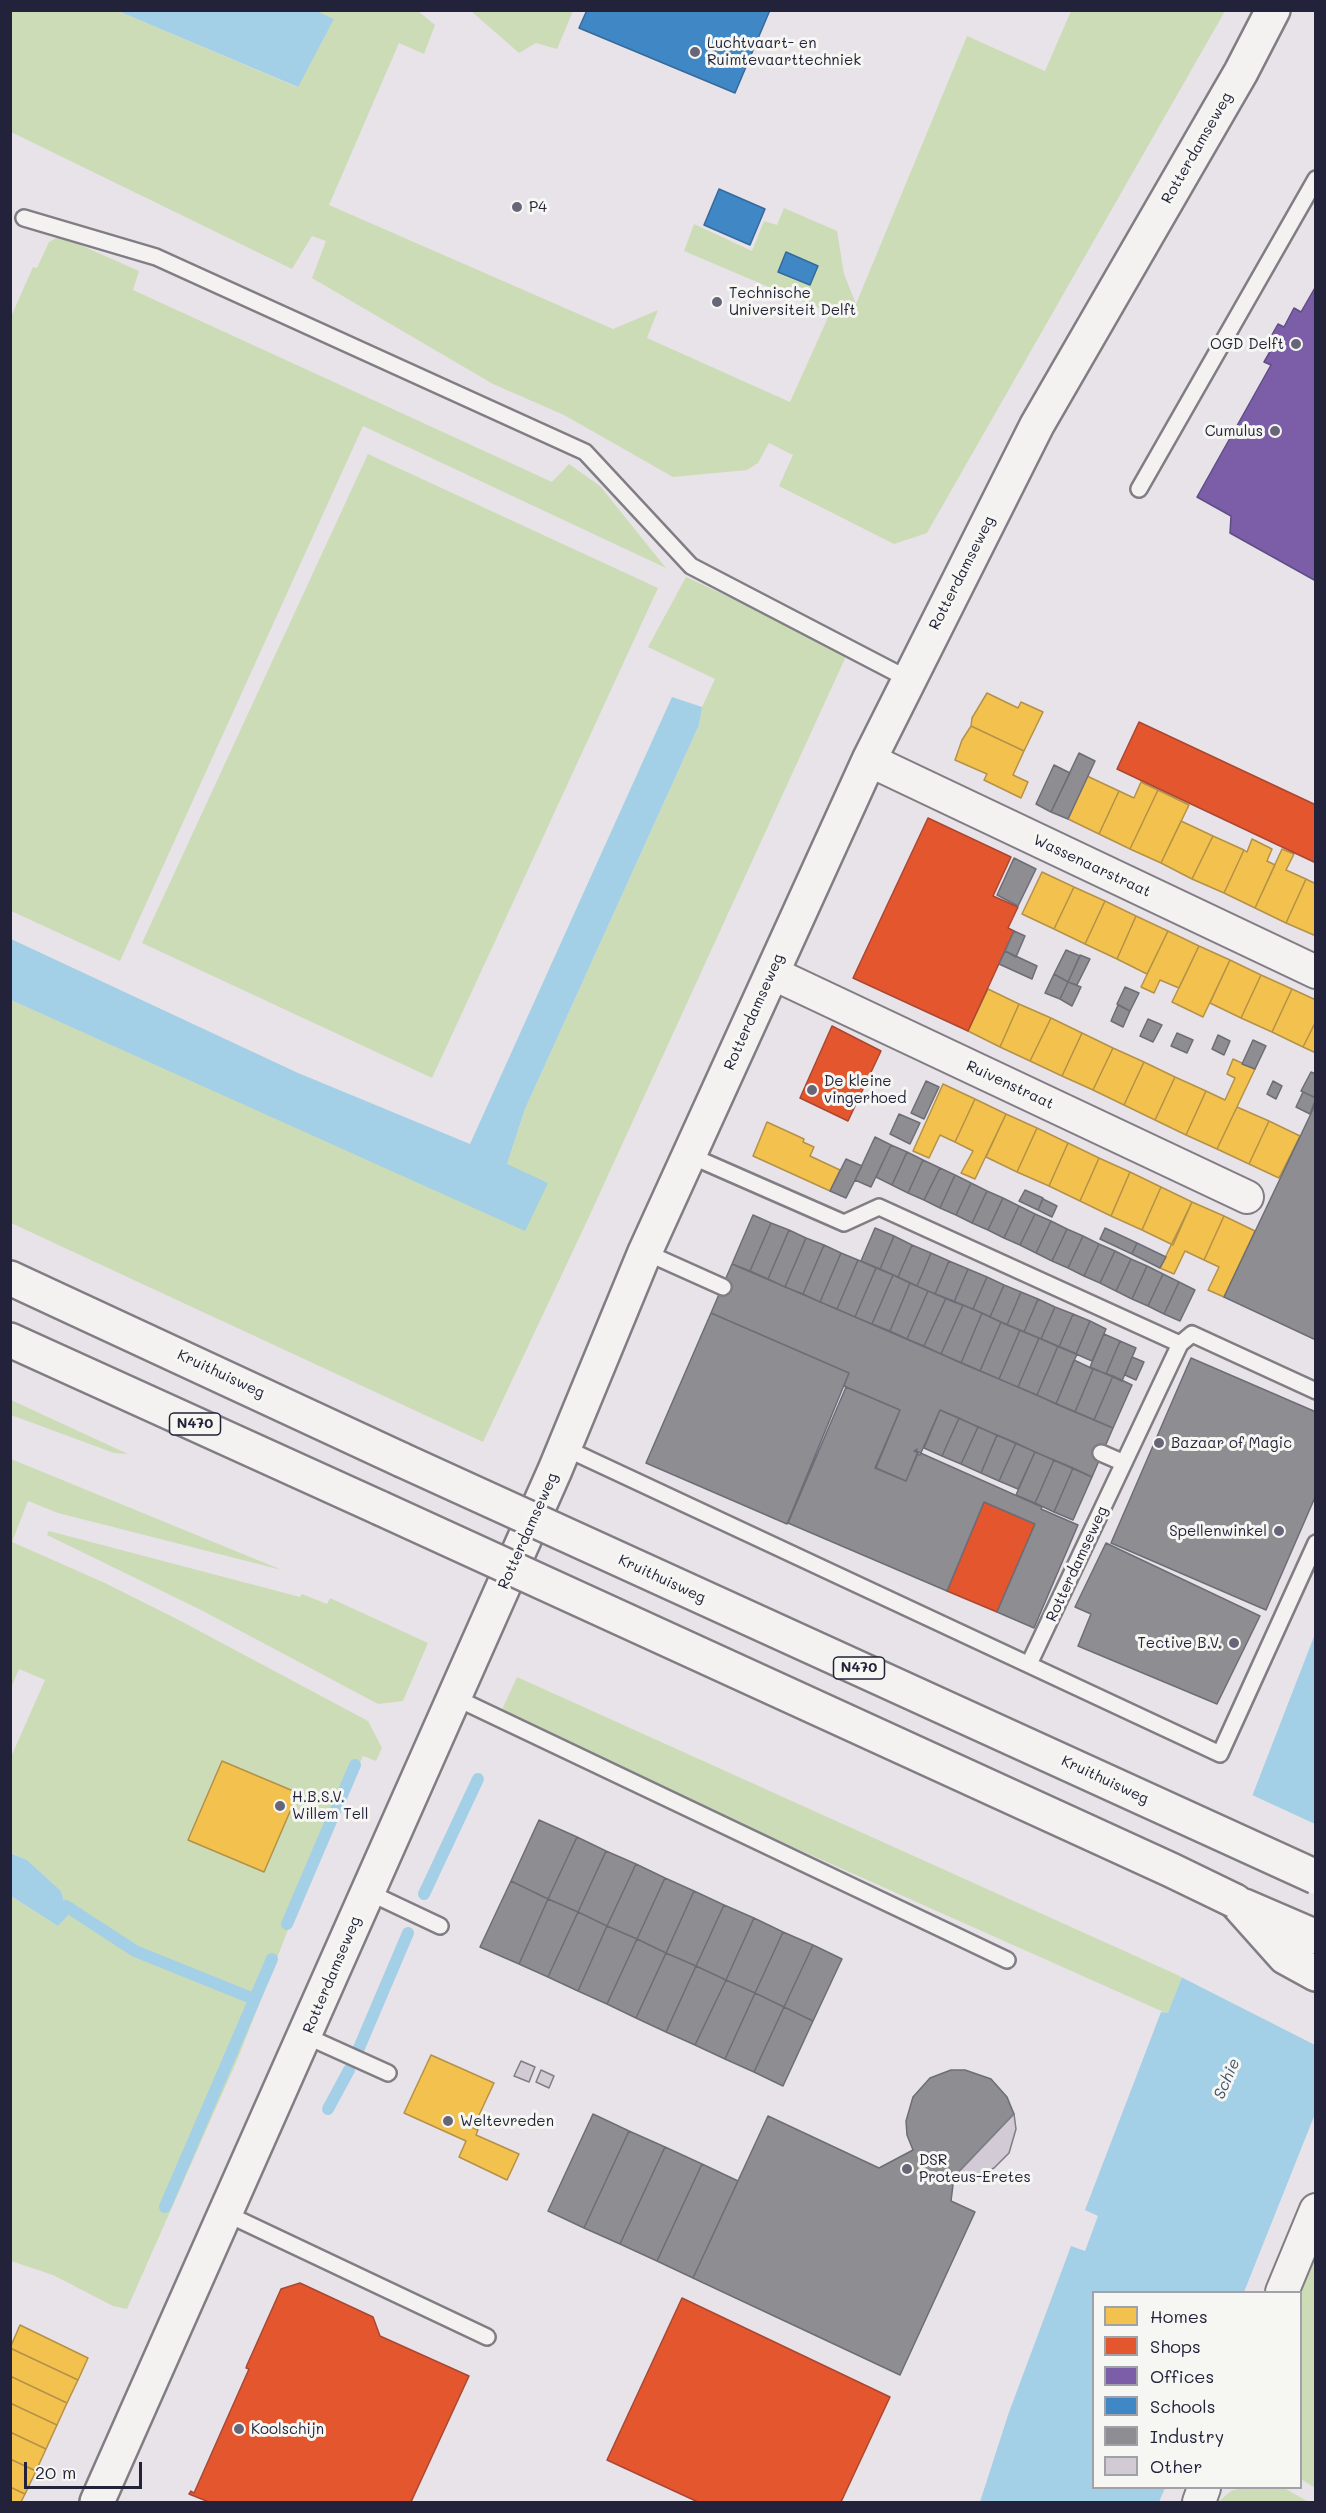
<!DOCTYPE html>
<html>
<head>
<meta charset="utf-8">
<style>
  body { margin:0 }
  #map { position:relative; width:1326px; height:2513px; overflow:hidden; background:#e8e3e8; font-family:Mali,sans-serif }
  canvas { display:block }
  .frame { position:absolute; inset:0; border:12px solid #22223b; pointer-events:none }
  .legend { position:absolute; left:1092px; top:2291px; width:210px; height:198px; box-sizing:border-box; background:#f6f6f2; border:2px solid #a1a1a9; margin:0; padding:8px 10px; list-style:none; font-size:18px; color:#22223b }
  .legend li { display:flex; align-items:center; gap:12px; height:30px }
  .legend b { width:30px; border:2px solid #a1a1a9 }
  .scale { position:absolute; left:24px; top:2462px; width:118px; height:27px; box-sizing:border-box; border:3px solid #22223b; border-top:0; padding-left:8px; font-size:18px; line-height:21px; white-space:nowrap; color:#22223b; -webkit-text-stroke:4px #f6f6f2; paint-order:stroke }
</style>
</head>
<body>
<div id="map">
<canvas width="1326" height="2513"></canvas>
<div class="frame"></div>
<ul class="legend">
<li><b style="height:16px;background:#f2c14e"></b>Homes</li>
<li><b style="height:16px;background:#e4572e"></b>Shops</li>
<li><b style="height:16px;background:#7b5ea7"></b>Offices</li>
<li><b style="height:16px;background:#3f88c5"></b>Schools</li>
<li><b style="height:16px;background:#8d8d92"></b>Industry</li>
<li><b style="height:16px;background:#d2cbd6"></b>Other</li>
</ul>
<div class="scale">20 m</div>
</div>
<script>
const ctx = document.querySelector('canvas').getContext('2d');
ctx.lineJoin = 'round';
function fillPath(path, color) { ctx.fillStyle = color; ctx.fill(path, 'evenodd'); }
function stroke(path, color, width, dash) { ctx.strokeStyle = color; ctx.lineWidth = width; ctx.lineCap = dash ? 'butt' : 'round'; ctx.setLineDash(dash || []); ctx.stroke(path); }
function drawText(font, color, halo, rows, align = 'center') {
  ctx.font = font + ' Mali,sans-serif'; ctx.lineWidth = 6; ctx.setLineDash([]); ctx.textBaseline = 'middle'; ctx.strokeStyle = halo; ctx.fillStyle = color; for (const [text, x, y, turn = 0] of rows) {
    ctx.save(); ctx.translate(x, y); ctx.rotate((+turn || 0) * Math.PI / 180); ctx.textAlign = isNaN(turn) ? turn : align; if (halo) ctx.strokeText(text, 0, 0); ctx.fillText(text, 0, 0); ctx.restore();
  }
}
const green = new Path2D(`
  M10,11H118L297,87L334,19L314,11H418L435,25L424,54L399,43L329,205L613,329L658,310L647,338L790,402L830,313L684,251L694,224L752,251L764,221L777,225L784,208L837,231L844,274L856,304L967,36L1045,71L1071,11H1225L927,533L894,544L779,486L793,455L769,443L758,463L747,470L673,477L564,415L493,384L312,278L326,241L312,236L292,269L11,132Z
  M471,11H573L557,49L536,43L519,53Z
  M60,236L139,271L133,290L552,482L569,464L600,486L666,568L363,426L120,961L11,911V317L33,267L37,268L49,242Z
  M368,454L658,588L432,1078L142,943Z
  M686,577L848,652L587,1221L483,1442L11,1223V1000L179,1075L507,1164L525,1109L699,725L702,707L715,679L648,647Z
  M10,1400H11L128,1454L114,1453L11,1415Z
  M11,1459L282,1570L58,1513L28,1501L12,1542L105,1583L177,1619L368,1721L382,1748L376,1761L363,1756L307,1881L238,2058L127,2309L113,2306L53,2275L11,2261V1896L58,1926L68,1914L61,1891L27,1860L11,1853V1757L45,1680L19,1669L11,1688ZM222,1761L298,1793L264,1872L188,1840Z
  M49,1531L300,1597L302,1594L327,1604L330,1598L428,1643L403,1701L378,1704L201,1610L47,1535Z
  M517,1677L1182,1977L1168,2014L499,1716Z
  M1315,2251V2488L1301,2479L1300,2292H1297Z
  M1241,2488H1284L1309,2502H1218L1231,2491Z`);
const water = new Path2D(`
  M314,10L334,19L298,87L118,11Z
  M672,697L702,707L699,725L525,1109L507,1164L548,1183L525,1231L11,1000V939L298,1073L470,1144Z
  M1315,1634V2114L1244,2292H1094V2488H1165L1159,2502H980L1008,2415L1071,2246L1085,2251L1098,2216L1085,2210L1161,2012L1168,2013Z
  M10,1853L27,1860L61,1891L68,1915L58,1926L11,1896Z`);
const pier = new Path2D(`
  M1250,1794L1315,1824V2045L1179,1976Z`);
const homes = new Path2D(`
  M987,693L1018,708L1021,702L1043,712L1024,751L971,726L972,718Z
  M971,726L1024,751L1013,775L1028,782L1021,798L984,780L987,774L955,760L962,740Z
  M1087,776L1119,791L1099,834L1068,819Z
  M1141,782L1158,790L1130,849L1099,834L1119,791L1134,798Z
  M1158,790L1189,805L1161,863L1130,849Z
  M1181,821L1213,836L1192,879L1161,863Z
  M1213,836L1244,850L1224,893L1192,879Z
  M1252,839L1272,849L1267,861L1275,865L1255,908L1224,893L1244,850L1247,852Z
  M1282,849L1294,854L1286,870L1306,879L1286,923L1255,908Z
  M1042,872L1074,887L1054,929L1022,914Z
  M1306,879L1316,884V936L1286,923Z
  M1074,887L1105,901L1085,944L1054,929Z
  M1105,901L1136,916L1117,959L1085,944Z
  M1136,916L1168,931L1147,974L1117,959Z
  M1168,931L1199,946L1179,988L1160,980L1154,993L1141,987Z
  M1199,946L1230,960L1203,1017L1172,1002Z
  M1230,960L1261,975L1241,1018L1210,1003Z
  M1261,975L1292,989L1272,1032L1241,1018Z
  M988,989L1019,1004L1000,1047L968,1031Z
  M1292,989L1316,1000V1021L1303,1047L1272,1032Z
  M1019,1004L1051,1018L1030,1061L1000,1047Z
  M1051,1018L1082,1033L1062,1076L1030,1061Z
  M1316,1021V1053L1303,1047Z
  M1082,1033L1113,1048L1093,1090L1062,1076Z
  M1113,1048L1144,1062L1124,1105L1093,1090Z
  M1233,1059L1255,1069L1217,1149L1186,1135L1206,1091L1225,1100L1235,1078L1227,1074Z
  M1144,1062L1175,1077L1155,1120L1124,1105Z
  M1175,1077L1206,1091L1186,1135L1155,1120Z
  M943,1084L975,1099L955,1142L940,1135L929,1158L913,1151Z
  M975,1099L1006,1114L975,1179L961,1173L973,1151L955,1142Z
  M1237,1107L1269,1121L1249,1164L1217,1149Z
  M1006,1114L1037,1128L1017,1172L986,1157Z
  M1269,1121L1300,1136L1279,1178L1249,1164Z
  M767,1122L804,1139L803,1142L814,1147L810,1156L840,1170L830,1191L753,1156Z
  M1037,1128L1068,1143L1049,1186L1017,1172Z
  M1068,1143L1099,1158L1080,1201L1049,1186Z
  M1099,1158L1130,1172L1111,1216L1080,1201Z
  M1130,1172L1161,1187L1142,1230L1111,1216Z
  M1161,1187L1192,1202L1173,1245L1142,1230Z
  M1192,1202L1224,1216L1204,1260L1185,1251L1174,1274L1160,1268Z
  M1224,1216L1255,1231L1224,1297L1208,1290L1219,1267L1204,1260Z
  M222,1761L298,1793L264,1872L188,1840Z
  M431,2055L494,2083L473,2128L478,2130L476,2135L519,2154L507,2180L459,2157L466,2141L404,2113Z
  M20,2325L88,2358L78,2380L10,2348Z
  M10,2348L78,2380L67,2403L10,2376Z
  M10,2376L67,2403L57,2425L10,2403Z
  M10,2403L57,2425L46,2449L10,2432Z
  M10,2432L46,2449L36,2471L10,2459Z
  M10,2459L36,2471L25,2494L10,2487Z
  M10,2487L25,2494L21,2502H10Z`);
const shops = new Path2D(`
  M1139,722L1316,805V863L1117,769Z
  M928,818L1011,857L993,896L1018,907L1008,928L1014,931L968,1031L853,978Z
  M832,1026L881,1051L848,1121L800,1098Z
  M984,1502L1035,1524L997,1612L947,1591Z
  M300,2283L373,2317L380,2336L469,2376L411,2502H209L189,2494L191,2491L194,2493L249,2369L246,2368L247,2365L281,2289Z
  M682,2298L890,2397L841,2502H698L607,2460Z`);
const offices = new Path2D(`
  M1316,286V581L1230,533L1231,516L1197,497L1271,365L1264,362L1275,343L1269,340L1278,324L1284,327L1294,308L1301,312Z`);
const schools = new Path2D(`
  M587,10H770L735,93L579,28Z
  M719,189L765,209L750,245L704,225Z
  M786,252L818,266L810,285L778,272Z`);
const industry = new Path2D(`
  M1079,753L1095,761L1068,819L1051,812Z
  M1054,765L1070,773L1051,812L1036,804Z
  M1014,858L1036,869L1018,906L997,895Z
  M1014,931L1025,936L1016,957L1005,951Z
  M1066,950L1080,956L1068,982L1054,974Z
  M1005,951L1037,966L1032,979L999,964Z
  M1080,955L1090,959L1077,985L1068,982Z
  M1054,974L1068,982L1060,999L1045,993Z
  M1068,982L1081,987L1072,1006L1060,999Z
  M1125,987L1139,993L1130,1011L1117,1004Z
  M1118,1005L1130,1011L1123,1027L1111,1021Z
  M1148,1019L1162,1025L1153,1042L1140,1036Z
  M1177,1033L1193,1040L1187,1053L1171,1046Z
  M1218,1035L1230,1041L1224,1055L1212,1049Z
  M1253,1040L1266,1046L1255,1069L1242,1064Z
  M1311,1072L1316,1074V1098L1301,1091Z
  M926,1081L939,1087L924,1119L911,1113Z
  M1273,1081L1282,1086L1276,1099L1267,1094Z
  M1303,1092L1316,1098L1310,1114L1296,1107Z
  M1316,1103V1340L1224,1297Z
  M899,1114L920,1123L910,1144L890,1134Z
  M875,1137L891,1145L871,1187L855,1180Z
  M891,1145L907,1152L892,1185L876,1177Z
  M907,1152L923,1160L908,1193L892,1185Z
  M846,1159L862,1166L846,1198L830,1191Z
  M923,1160L940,1168L924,1200L908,1193Z
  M940,1168L955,1175L940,1208L924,1200Z
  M955,1175L971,1183L956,1215L940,1208Z
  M971,1183L987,1191L972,1223L956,1215Z
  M1025,1190L1043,1198L1038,1210L1019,1201Z
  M987,1191L1003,1198L988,1230L972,1223Z
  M1003,1198L1019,1206L1004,1238L988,1230Z
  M1043,1199L1057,1206L1052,1217L1038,1210Z
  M1019,1206L1035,1214L1020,1245L1004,1238Z
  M1035,1214L1051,1221L1036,1253L1020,1245Z
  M753,1215L771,1223L750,1271L732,1264Z
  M1051,1221L1067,1229L1052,1261L1036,1253Z
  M771,1223L789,1230L768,1279L750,1271Z
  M875,1228L894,1236L880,1269L861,1261Z
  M1105,1228L1137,1243L1132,1254L1100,1239Z
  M1067,1229L1083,1236L1068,1268L1052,1261Z
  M789,1230L806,1238L785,1287L768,1279Z
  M894,1236L912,1245L898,1277L880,1269Z
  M1083,1236L1099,1244L1084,1276L1068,1268Z
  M806,1238L824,1245L803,1294L785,1287Z
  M1137,1243L1166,1257L1160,1268L1132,1254Z
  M1099,1244L1115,1251L1100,1283L1084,1276Z
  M824,1245L841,1253L820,1302L803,1294Z
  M912,1245L931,1253L917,1286L898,1277Z
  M1115,1251L1131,1259L1116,1291L1100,1283Z
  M841,1253L858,1260L837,1309L820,1302Z
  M931,1253L949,1261L935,1294L917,1286Z
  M1131,1259L1147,1266L1132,1299L1116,1291Z
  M858,1260L876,1268L855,1317L837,1309Z
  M949,1261L968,1269L954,1302L935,1294Z
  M732,1264L1113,1428L1092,1477L940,1410L920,1455L917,1454L906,1481L876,1468L900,1410L844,1386L849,1373L711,1313Z
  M1147,1266L1163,1274L1148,1306L1132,1299Z
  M876,1268L893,1275L872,1324L855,1317Z
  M968,1269L987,1277L973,1309L954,1302Z
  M1163,1274L1179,1282L1164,1314L1148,1306Z
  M893,1275L910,1283L890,1331L872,1324Z
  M987,1277L1004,1285L990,1317L973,1309Z
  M1179,1282L1195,1290L1180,1321L1164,1314Z
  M910,1283L928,1291L907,1339L890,1331Z
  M1004,1285L1021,1292L1007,1325L990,1317Z
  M928,1291L946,1298L924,1346L907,1339Z
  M1021,1292L1038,1299L1024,1332L1007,1325Z
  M946,1298L963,1305L941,1354L924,1346Z
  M1038,1299L1055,1307L1041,1339L1024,1332Z
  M963,1305L982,1313L961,1363L941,1354Z
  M1055,1307L1073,1314L1059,1347L1041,1339Z
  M711,1313L849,1373L787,1524L646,1463Z
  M982,1313L1001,1322L980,1371L961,1363Z
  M1073,1314L1090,1321L1076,1354L1059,1347Z
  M1090,1321L1106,1329L1092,1361L1076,1354Z
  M1001,1322L1020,1330L999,1379L980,1371Z
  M1020,1330L1039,1338L1018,1387L999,1379Z
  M1104,1334L1120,1341L1106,1374L1090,1367Z
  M1039,1338L1058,1346L1037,1395L1018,1387Z
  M1120,1341L1136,1348L1122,1381L1106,1374Z
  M1058,1346L1077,1354L1056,1404L1037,1395Z
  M1132,1357L1144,1362L1136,1380L1125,1375Z
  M1191,1358L1316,1412V1495L1266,1610L1111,1543Z
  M1074,1360L1093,1369L1075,1412L1056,1404Z
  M1093,1369L1113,1376L1094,1420L1075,1412Z
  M1113,1376L1132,1385L1113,1428L1094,1420Z
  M846,1387L900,1410L875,1468L906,1481L918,1453L914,1451L917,1449L916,1451L1042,1507L1041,1509L1078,1525L1034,1628L997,1612L1035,1524L984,1502L947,1591L788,1523Z
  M940,1410L959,1418L942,1456L924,1448Z
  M959,1418L978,1427L961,1464L942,1456Z
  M978,1427L997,1435L981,1473L961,1464Z
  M997,1435L1016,1443L999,1481L981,1473Z
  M1016,1443L1035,1452L1018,1489L999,1481Z
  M1035,1452L1054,1460L1035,1503L1016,1495Z
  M1054,1460L1073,1468L1054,1512L1035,1503Z
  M1073,1468L1092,1477L1073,1520L1054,1512Z
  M1106,1543L1260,1616L1217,1704L1078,1646L1091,1614L1075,1607Z
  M539,1820L577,1837L548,1899L511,1881Z
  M577,1837L606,1851L578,1912L548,1899Z
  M606,1851L636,1864L607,1926L578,1912Z
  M636,1864L665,1878L637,1939L607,1926Z
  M665,1878L694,1891L666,1953L637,1939Z
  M511,1881L548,1899L519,1964L480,1947Z
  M694,1891L724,1905L696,1966L666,1953Z
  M548,1899L578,1912L548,1977L519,1964Z
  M724,1905L754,1918L726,1980L696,1966Z
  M578,1912L607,1926L578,1991L548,1977Z
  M754,1918L783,1932L755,1993L726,1980Z
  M607,1926L637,1939L607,2004L578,1991Z
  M783,1932L813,1945L784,2007L755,1993Z
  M637,1939L666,1953L636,2018L607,2004Z
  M813,1945L842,1959L813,2021L784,2007Z
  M666,1953L696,1966L666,2032L636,2018Z
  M696,1966L726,1980L695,2045L666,2032Z
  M726,1980L755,1993L725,2059L695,2045Z
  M755,1993L784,2007L754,2072L725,2059Z
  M784,2007L813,2021L783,2086L754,2072Z
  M951,2070H965L991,2079L1007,2097L1014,2114L954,2177L951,2201L975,2212L900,2375L693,2278L768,2116L879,2168L913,2150L907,2135L906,2121L913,2097L930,2078Z
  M593,2114L629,2131L584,2228L548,2211Z
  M629,2131L665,2147L620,2244L584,2228Z
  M665,2147L702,2164L657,2261L620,2244Z
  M702,2164L738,2181L693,2278L657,2261Z`);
const stream = new Path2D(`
  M424,1894L478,1779
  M66,1906L135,1951L254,1999
  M287,1924L355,1765
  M359,2048L408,1933
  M328,2109L349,2070
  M165,2207L272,1959`);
const building = new Path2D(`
  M521,2061L535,2067L529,2082L514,2076Z
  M541,2070L554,2076L549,2088L536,2082Z
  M1014,2114L1016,2129L1009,2153L994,2168L973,2178L954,2177Z`);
const lane = new Path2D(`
  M24,218L156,257L585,452L691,566L908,679
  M1139,489L1316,179
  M689,1155L844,1223L879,1207L1180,1344L1029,1664
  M645,1252L723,1287
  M1180,1344L1192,1334L1316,1391
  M565,1448L1220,1754L1316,1543
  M1101,1453L1124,1463
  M454,1697L1007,1960
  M368,1892L440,1926
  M306,2036L388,2073
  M227,2214L487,2337`);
const street = new Path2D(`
  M869,760L1316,972
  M772,973L1247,1197
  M1282,2292L1316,2210
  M1199,2502L1204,2488`);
const secondary = new Path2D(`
  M97,2502L555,1470L645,1252L869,760L1037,425L1241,72L1273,10`);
const highway = new Path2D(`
  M10,1278L402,1460
  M10,1340L380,1508
  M1235,1901L1285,1957L1316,1974
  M1244,1906L1316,1937`);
const highwayBridge = new Path2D(`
  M402,1460L1316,1877
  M380,1508L1171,1870L1235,1901`);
const markers = [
  [695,52,6,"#676678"],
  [517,207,6,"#676678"],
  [717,302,6,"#676678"],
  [1296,344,6,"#676678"],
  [1275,431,6,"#676678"],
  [812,1090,6,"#676678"],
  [1159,1443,6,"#676678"],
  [1279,1531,6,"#676678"],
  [1234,1643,6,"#676678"],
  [280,1806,6,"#676678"],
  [448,2121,6,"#676678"],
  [907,2169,6,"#676678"],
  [239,2429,6,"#676678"]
];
const shields = [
  [195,1424,51],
  [859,1668,51]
];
const shieldNames = [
  ["N470",195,1424],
  ["N470",859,1668]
];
const poiNames = [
  ["Luchtvaart- en",707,43],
  ["Ruimtevaarttechniek",707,60],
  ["P4",529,207],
  ["Technische",729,293],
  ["Universiteit Delft",729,310],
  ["OGD Delft",1284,344,"right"],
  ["Cumulus",1263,431,"right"],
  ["De kleine",824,1081],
  ["vingerhoed",824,1098],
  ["Bazaar of Magic",1171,1443],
  ["Spellenwinkel",1267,1531,"right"],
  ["Tective B.V.",1222,1643,"right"],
  ["H.B.S.V.",292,1797],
  ["Willem Tell",292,1814],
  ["Weltevreden",460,2121],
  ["DSR",919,2160],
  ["Proteus-Eretes",919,2177],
  ["Koolschijn",251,2429]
];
const streetNames = [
  ["Rotterdamseweg",1197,148,-60],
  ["Rotterdamseweg",962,573,-63],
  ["Wassenaarstraat",1092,866,25],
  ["Rotterdamseweg",754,1012,-66],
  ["Ruivenstraat",1010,1085,25],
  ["Kruithuisweg",221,1374,25],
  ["Rotterdamseweg",528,1531,-66],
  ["Rotterdamseweg",1077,1564,-65],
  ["Kruithuisweg",662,1579,25],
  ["Kruithuisweg",1105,1780,25],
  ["Rotterdamseweg",332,1975,-67]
];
const waterNames = [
  ["Schie",1227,2079,-67]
];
fillPath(green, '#ccdcb7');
fillPath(water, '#a3cfe7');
fillPath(pier, '#e8e3e8');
fillPath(homes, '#f2c14e');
stroke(homes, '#b49148', 1.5);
fillPath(shops, '#e4572e');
stroke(shops, '#aa4732', 1.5);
fillPath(offices, '#7b5ea7');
stroke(offices, '#604c87', 1.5);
fillPath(schools, '#3f88c5');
stroke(schools, '#36699c', 1.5);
fillPath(industry, '#8d8d92');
stroke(industry, '#6d6d78', 1.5);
stroke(stream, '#a3cfe7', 12);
fillPath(building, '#d2cbd6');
stroke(building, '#807d84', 1.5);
stroke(lane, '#807d84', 20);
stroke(street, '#807d84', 36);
stroke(secondary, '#807d84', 38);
stroke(highway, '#807d84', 38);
stroke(lane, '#f3f2f1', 15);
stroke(street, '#f3f2f1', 32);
stroke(secondary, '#f3f2f1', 33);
stroke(highway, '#f3f2f1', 33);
stroke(highwayBridge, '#807d84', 38, []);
stroke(highwayBridge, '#f3f2f1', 33);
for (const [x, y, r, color] of markers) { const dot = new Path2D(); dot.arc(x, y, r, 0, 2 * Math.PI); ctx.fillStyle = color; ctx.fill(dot); stroke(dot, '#f6f6f2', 2); }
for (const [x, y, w] of shields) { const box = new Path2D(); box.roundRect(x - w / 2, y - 11, w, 22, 4.5); ctx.fillStyle = '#f6f6f2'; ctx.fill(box); stroke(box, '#22223b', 1.5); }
drawText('bold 14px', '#22223b', null, shieldNames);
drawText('15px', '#22223b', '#f6f6f2', poiNames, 'left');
drawText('15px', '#22223b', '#f6f6f2', streetNames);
drawText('italic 16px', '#40546e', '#f6f6f2', waterNames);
</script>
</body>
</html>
